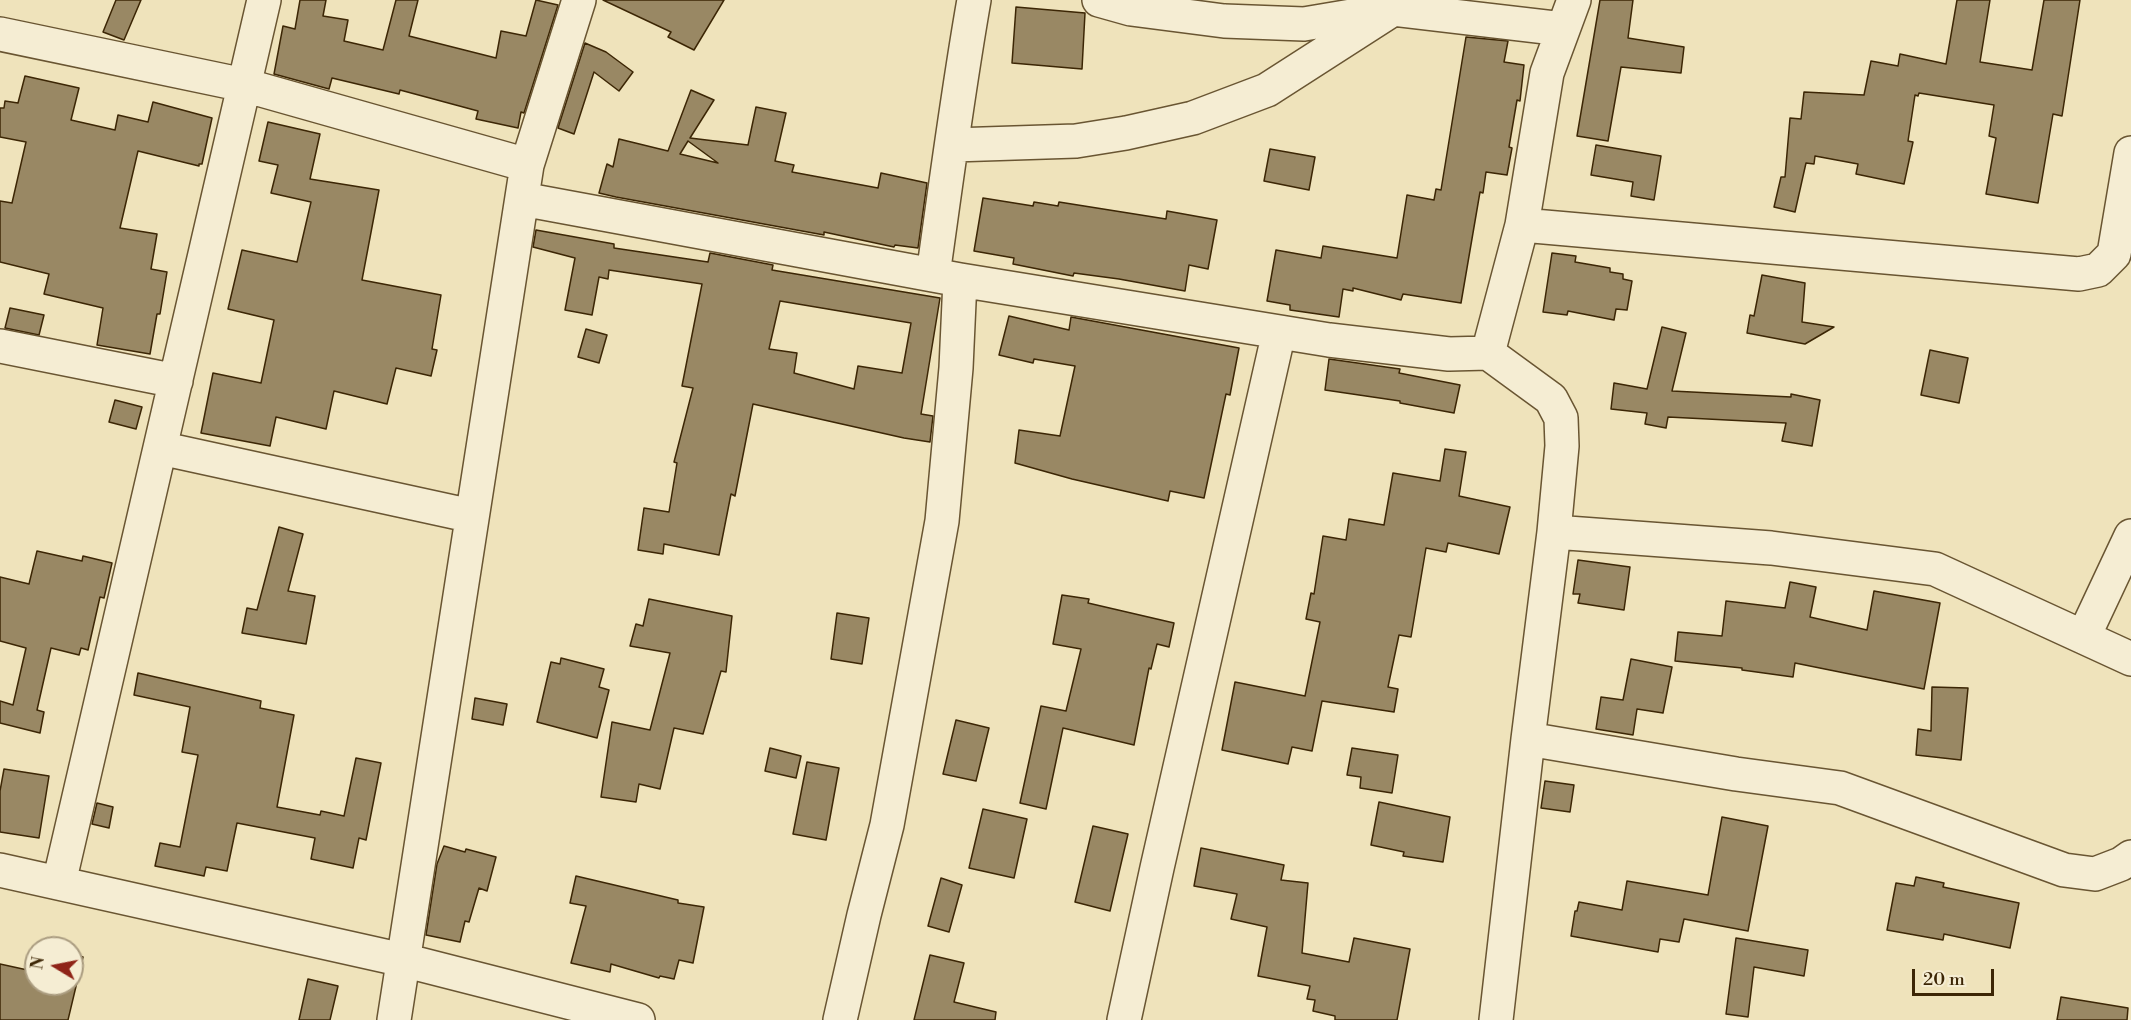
<!DOCTYPE html>
<html>
<head>
<meta charset="utf-8">
<style>
  body { margin:0 }
  #map { position:relative; width:2131px; height:1020px; overflow:hidden; background:#efe3bb; font-family:"Libre Bodoni",serif }
  canvas { display:block }
  .north { position:absolute; left:24px; top:936px; width:60px; height:60px; box-sizing:border-box; background:#f5edd3; border:2px solid #ab9d81; border-radius:50%; rotate:280deg; font-size:16px; font-weight:700; line-height:24px; text-align:center; color:#3c2605 }
  .north::after { content:''; display:block; margin:auto; width:21px; height:27px; background:#8f2418; clip-path:polygon(50% 0,100% 100%,50% 72%,0 100%) }
  .scale { position:absolute; left:1912px; top:969px; width:82px; height:27px; box-sizing:border-box; border:3px solid #3c2605; border-top:0; padding-left:8px; font-size:18px; line-height:21px; white-space:nowrap; color:#3c2605; -webkit-text-stroke:4px #f5edd3; paint-order:stroke }
</style>
</head>
<body>
<div id="map">
<canvas width="2131" height="1020"></canvas>
<div class="north">N</div>
<div class="scale">20 m</div>
</div>
<script>
const ctx = document.querySelector('canvas').getContext('2d');
ctx.lineJoin = 'round';
function fillPath(path, color) { ctx.fillStyle = color; ctx.fill(path, 'evenodd'); }
function stroke(path, color, width, dash) { ctx.strokeStyle = color; ctx.lineWidth = width; ctx.lineCap = dash ? 'butt' : 'round'; ctx.setLineDash(dash || []); ctx.stroke(path); }
const building = new Path2D(`
  M116,0H141L124,40L103,32Z
  M300,0H326L323,16L348,20L344,41L383,50L396,0H418L409,36L496,58L501,31L526,36L536,0L558,5L524,113L521,112L518,128L476,119L478,111L400,90L399,94L332,78L329,89L274,74L283,26L295,29Z
  M603,0H724L694,50L668,37L671,32Z
  M1600,0H1633L1628,38L1684,47L1681,73L1621,67L1608,141L1577,136Z
  M1957,0H1990L1980,62L2032,70L2044,0H2080L2062,116L2053,114L2038,203L1986,194L1996,138L1989,136L1994,105L1919,93L1918,96L1915,95L1908,141L1913,142L1904,184L1856,174L1858,164L1815,156L1814,164L1806,163L1795,212L1774,207L1781,177H1785L1790,118L1801,119L1804,92L1864,95L1871,61L1898,66L1900,54L1946,64Z
  M1016,7L1085,13L1082,69L1012,63Z
  M1466,37L1508,41L1504,62L1524,65L1520,101L1517,100L1509,147L1512,148L1507,175L1486,172L1483,193L1480,192L1461,303L1403,294L1401,300L1353,288V291L1343,289L1339,317L1290,310V305L1267,301L1276,250L1321,258L1323,246L1397,258L1407,195L1434,200L1436,189L1441,190Z
  M585,43L606,52L633,72L619,91L594,72L574,134L558,128Z
  M25,76L79,88L71,120L115,130L118,115L148,122L153,102L212,118L202,164H199V166L138,151L120,228L157,234L151,269L167,272L160,314H157L150,354L97,345L103,308L44,294L49,274L0,262V201L12,203L26,142L0,137V108H4L5,101L18,103Z
  M691,90L714,100L690,138L748,145L756,107L786,113L775,161L794,165L792,172L878,188L881,173L927,183L918,248L895,245L894,247L824,232V235L616,197L599,193L607,164L613,167L619,139L668,151ZM688,141L718,163L680,154Z
  M268,122L320,134L310,179L379,190L362,280L441,295L432,349L437,350L431,376L396,368L387,404L334,391L326,429L276,417L270,446L201,433L213,373L261,383L274,320L228,309L242,250L297,262L311,202L271,193L278,165L259,161Z
  M1596,145L1661,156L1654,200L1631,196L1633,182L1591,175Z
  M1270,149L1315,157L1309,190L1264,181Z
  M983,198L1033,206L1034,202L1058,206L1059,202L1166,219L1167,211L1217,220L1208,269L1189,265L1185,291L1119,279L1074,273L1073,276L1013,264L1014,258L974,251Z
  M536,230L614,244V248L708,262L710,253L773,265L772,270L940,298L921,414L933,416L930,442L904,438L753,404L735,496L731,494L719,555L664,544L663,554L638,550L644,508L669,512L677,463L674,462L693,388L682,386L702,284L609,270L608,279L599,277L592,315L565,310L575,258L533,247ZM780,301L911,323L902,373L858,366L854,389L794,373L797,353L769,349Z
  M1552,253L1576,256L1575,262L1610,268V272L1623,274V279L1632,281L1627,310L1616,309L1614,320L1568,311L1567,315L1543,312Z
  M1762,275L1805,283L1802,322L1834,327L1805,344L1747,333L1750,315L1754,316Z
  M10,308L44,315L39,335L5,328Z
  M1009,316L1069,330L1071,317L1239,348L1230,395L1226,394L1204,498L1170,491L1168,501L1072,479L1015,463L1019,430L1060,436L1075,366L1034,359L1033,363L999,355Z
  M1662,327L1686,333L1672,391L1791,397V394L1820,400L1812,446L1782,441L1786,423L1668,417L1666,428L1645,424L1647,413L1611,409L1614,383L1647,389Z
  M586,329L607,335L599,363L578,357Z
  M1930,350L1968,358L1959,403L1921,395Z
  M1329,359L1400,369L1399,373L1460,385L1454,413L1400,403V401L1325,390Z
  M115,400L142,407L136,429L109,422Z
  M1445,449L1466,452L1459,496L1510,507L1499,554L1448,543L1446,552L1426,548L1411,637L1399,635L1388,687L1398,689L1394,712L1322,701L1312,751L1292,747L1288,764L1222,750L1235,682L1305,696L1320,622L1306,619L1311,593L1314,594L1323,536L1346,540L1349,519L1384,525L1393,473L1440,481Z
  M279,527L303,534L288,591L315,596L306,644L242,633L247,608L257,610Z
  M37,551L82,561L83,556L112,563L104,598L100,597L88,650L81,648L79,655L51,648L37,710L44,712L40,733L0,723V701L13,705L26,648L0,641V577L29,584Z
  M1578,560L1630,567L1624,610L1578,603L1580,594H1573Z
  M1790,582L1816,587L1810,617L1867,630L1874,591L1940,603L1924,689L1795,663L1793,677L1742,670V668L1675,661L1678,632L1722,636L1726,601L1785,608Z
  M1062,595L1089,599L1088,603L1174,623L1169,647L1157,644L1151,669L1149,668L1134,745L1063,728L1046,809L1020,803L1041,706L1066,711L1081,649L1053,644Z
  M649,599L732,616L726,672L721,671L703,734L674,728L660,789L639,784L636,802L601,797L612,722L650,730L670,653L630,646L636,624L643,626Z
  M837,613L869,618L862,664L831,659Z
  M561,658L604,669L599,687L609,690L597,738L537,722L551,662L560,664Z
  M1631,659L1672,667L1663,713L1637,709L1633,735L1596,729L1601,697L1623,700Z
  M138,673L261,701L260,708L294,715L277,807L320,815L321,811L344,816L356,758L381,763L366,840L359,838L353,868L311,859L315,838L237,823L227,871L206,867L204,876L155,866L160,843L180,847L198,755L182,752L190,707L134,695Z
  M1932,687L1968,688L1961,760L1916,755L1918,729L1931,731Z
  M475,698L507,704L503,725L472,719Z
  M956,720L989,728L976,781L943,774Z
  M770,748L801,756L796,778L765,771Z
  M1352,748L1398,755L1392,793L1360,788L1361,777L1347,775Z
  M807,762L839,768L826,840L793,834Z
  M4,769L49,776L39,838L0,832V791Z
  M1545,781L1574,785L1570,812L1541,808Z
  M1379,802L1450,817L1443,862L1403,856L1404,852L1371,845Z
  M97,803L113,807L109,828L92,824Z
  M983,809L1027,819L1014,878L969,868Z
  M1722,817L1768,826L1748,931L1684,919L1679,942L1660,939L1658,952L1571,936L1575,911H1577L1579,902L1622,910L1627,881L1708,895Z
  M1093,826L1128,834L1110,911L1075,902Z
  M444,846L465,852L466,849L496,857L487,891L479,888L469,922L465,921L460,942L426,935L437,864Z
  M1201,848L1284,865L1281,880L1308,883L1302,953L1349,962L1354,938L1410,949L1397,1020H1335V1016L1313,1011L1315,1000L1307,999L1310,986L1258,976L1267,927L1231,919L1237,894L1194,886Z
  M576,876L678,900V903L704,907L693,963L679,960L674,979L660,976L659,978L611,964L610,972L571,963L586,906L570,903Z
  M1916,877L1944,883L1943,887L2019,903L2010,948L1944,934L1943,940L1887,930L1896,883L1914,886Z
  M941,878L962,885L949,932L928,926Z
  M1736,938L1808,950L1804,976L1754,967L1748,1017L1726,1014Z
  M36,952V984H72V954L83,957L68,1020H0V964L32,971Z
  M930,955L964,963L954,1002L996,1012L995,1020H914Z
  M308,979L338,986L330,1020H299Z
  M2061,997L2128,1008L2127,1020H2057Z`);
const minor = new Path2D(`
  M1099,0L1131,9L1224,21L1304,24L1393,9L1563,29
  M0,34L244,85L527,165
  M953,145L1076,141L1126,133L1193,118L1267,90L1393,9
  M522,199L960,280L1329,340L1449,354L1488,353L1551,399L1561,418L1562,446L1554,532L1528,739L1496,1020
  M1522,225L2079,274L2098,270L2114,254L2131,153
  M933,275C946,183 958,91 974,0
  M0,346L176,381
  M1488,353L1522,225L1547,73L1574,0
  M160,448L472,516
  M1554,532L1771,548L1935,569L2131,659
  M2084,636L2131,536
  M1528,739L1736,774L1840,788L2064,870L2095,874L2121,864L2131,857
  M0,870L403,960L638,1020
  M59,883L264,0
  M394,1020L527,165L579,0
  M840,1020L864,915L887,825L942,521L956,368L960,280
  M1124,1020L1157,868L1279,332`);
fillPath(building, '#998864');
stroke(building, '#3c2605', 1.5);
stroke(minor, '#695532', 36);
stroke(minor, '#f5edd3', 33);
</script>
</body>
</html>
